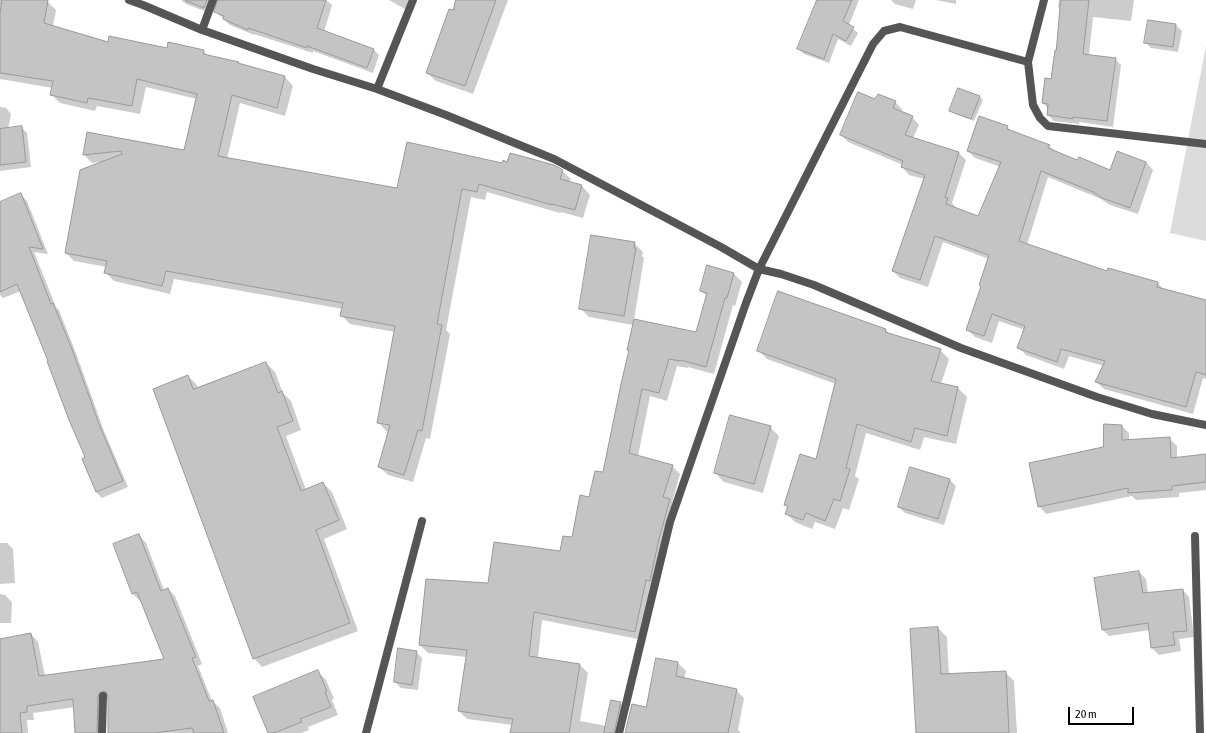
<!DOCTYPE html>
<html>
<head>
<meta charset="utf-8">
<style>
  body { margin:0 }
  #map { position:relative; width:1206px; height:733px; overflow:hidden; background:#fff; font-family:"Asap Condensed",sans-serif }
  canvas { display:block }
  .scale { position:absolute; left:1068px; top:707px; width:66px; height:18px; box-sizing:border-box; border:2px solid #000; border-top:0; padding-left:5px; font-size:12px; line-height:14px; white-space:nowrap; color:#000; -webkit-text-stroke:3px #fff; paint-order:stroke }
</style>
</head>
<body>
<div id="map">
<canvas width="1206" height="733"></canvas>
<div class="scale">20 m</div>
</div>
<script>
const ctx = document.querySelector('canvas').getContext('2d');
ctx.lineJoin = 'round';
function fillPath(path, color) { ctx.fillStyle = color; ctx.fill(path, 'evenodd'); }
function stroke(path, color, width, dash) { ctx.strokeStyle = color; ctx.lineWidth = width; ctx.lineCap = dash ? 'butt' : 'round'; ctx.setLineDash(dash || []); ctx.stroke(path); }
const green = new Path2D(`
  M1206,46V241L1170,233Z`);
const shadow = new Path2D(`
  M0,0H38L47,1L56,10L53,26L108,43L168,49L203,51L209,56L238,63L240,65L285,77L293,86L285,116L240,103L227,159L397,189L503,164L562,171L571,179L569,183L582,186L590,195L583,218L561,212L560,213L487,192L485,200L471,197L446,330L450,334L430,439L426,438L413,482L388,475L379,467L390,432L386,431L378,422L395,332L350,324L341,315L343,309L174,279L170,294L114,281L105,272L107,267L74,261L66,253L101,162L92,163L84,155L88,134L184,151L197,99L146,87L140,114L97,106L95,111L60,103L51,94L53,88L0,79Z
  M181,0H326L332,5L324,32L374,50L379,55L373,73L313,51V53L254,34V35L230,25L216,12L219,1L215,2L210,13L186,4Z
  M389,0H410L405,9Z
  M457,0H508L473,94L436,81L427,73Z
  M817,0H859L849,25L858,33L851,46L838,39L829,63L804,54L799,49Z
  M891,0H916L913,9L895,4Z
  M936,0H956V4Z
  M1059,0H1134L1131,21L1093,17L1089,55L1115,59L1121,65L1113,127L1079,122V124L1054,121L1048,115L1049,109L1043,103L1052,80L1057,51L1061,10L1058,7Z
  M1176,25L1182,31L1178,52L1151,48L1145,42Z
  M959,90L980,97L983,100L974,121L953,113L951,110Z
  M876,100L895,102L902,109L901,113L912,117L919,125L913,138L959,153L966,160L952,203L955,206L954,208L979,217L1001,167L975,158L968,151L1007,127L1013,132L1049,146L1055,151L1078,162L1111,171L1146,162L1153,170L1138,214L1110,205L1101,199L1048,177L1027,245L1108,272L1158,283L1164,290L1206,301V379L1203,378L1193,414L1104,389L1096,382L1104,366L1069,356L1064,369L1026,355L1018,347L1025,330L999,321L992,343L975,337L968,330L982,287L989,259L943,242L928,287L900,278L893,271L924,179L909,175L902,167L903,165L848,142L841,134Z
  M0,107L6,108L11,114L8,129L21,127L27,133L31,167L0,171Z
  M21,195L27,201L48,254L34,252L56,307L59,310L77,356L104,431L128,487L102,498L96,492L86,458L70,419L21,291L3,298L0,295V203Z
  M634,243L643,252L642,256L644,258L634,320L697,333L707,296L701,291L734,274L742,282L735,306L733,305L714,374L688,367V368L677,366L667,401L650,396L638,456L672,466L680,474L672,503L678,508L667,547L658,588L654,587L643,640L542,620L538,658L580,665L588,673L580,721L607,726L620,703L628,711L623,733H512L513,725L467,719L459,711L467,657L428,653L420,645L489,584L561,552L572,538L590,498L604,474L630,352L628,350L633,325L589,317L580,308Z
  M886,330L890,335L940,350L949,359L941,384L958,388L967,397L956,444L924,437L920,450L866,433L855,476L859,479L849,510L843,508L835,529L815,522L812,529L795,522L786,513L788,508L786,505L817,460L836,384L767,359L758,350Z
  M266,363L275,372L283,393L291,401L301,430L286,436L306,490L323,483L332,492L347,529L324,539L358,631L262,667L254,658L188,376L197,385L198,389Z
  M1105,425L1122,426L1129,433V441L1169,438L1177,446V458L1206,455V490L1179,493V497L1136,500L1132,496L1046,514L1039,506L1104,448Z
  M770,427L779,436L763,493L724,482L715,473Z
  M911,468L950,480L956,486L944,525L905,513L899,507Z
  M139,535L146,543L164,590L168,589L175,596L202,664L198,666L212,701L220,708L228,733H109L110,696L104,703V733H76L75,707L33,713L34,720H27L28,733H0V640L31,634L38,642L45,676L165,660L142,600L140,601L132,593Z
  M0,543H7L13,549L15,583L0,584Z
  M1139,572L1146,579L1148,593L1183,590L1189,597L1194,637L1179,639L1181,651L1159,655L1152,648L1150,630L1109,636L1102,629Z
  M0,594L5,595L12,602L11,623H0Z
  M938,628L947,637L949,675L1005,672L1014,681L1017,733H917Z
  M399,650L416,652L422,658L418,690L401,688L395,682Z
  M657,659L678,663L686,671L684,679L736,690L744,698L738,730L741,733H626L647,708Z
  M318,672L326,680L334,699L332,700L338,715L308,727L309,730L301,733H269Z`);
const building = new Path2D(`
  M2,0H48L44,23L108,42L109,36L167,48L168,42L204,50L203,54L239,62L238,63L285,76L277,108L232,95L218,156L397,188L407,142L502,163L503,160L507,162L510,153L554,165L563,170L560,179L582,185L575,210L552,204V205L479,184L477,192L462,189L437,324L442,325L422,431L418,430L404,475L378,467L390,425L377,423L395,326L340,316L343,303L166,271L162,286L104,273L107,261L65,253L80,170L122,154L121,151L83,155L87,132L184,150L197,94L137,79L132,106L88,98L87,103L50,95L53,81L0,73V15Z
  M186,0H207L204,8L186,1Z
  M218,0H326L317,28L374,49L367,68L307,46V48L248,28V30L223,19L224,16L214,12Z
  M456,0H496L465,86L426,73L449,9L453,10Z
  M817,0H852L843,21L854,27L846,41L833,34L824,59L797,49Z
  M1061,0H1089L1083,54L1116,58L1107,121L1073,117V119L1047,115L1048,104L1042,103L1045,78L1051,79L1055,50H1056Z
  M1148,20L1176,24L1173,47L1144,43Z
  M958,88L980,96L971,119L949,111Z
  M858,92L875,99L878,94L896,101L893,108L913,116L905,135L959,152L945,197L948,198L946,204L978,216L1001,162L967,151L979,116L1008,126L1007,129L1050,145L1048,148L1077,160L1079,157L1110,170L1117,151L1146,162L1130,208L1102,198L1093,192L1041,171L1019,241L1107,271L1108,268L1158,282L1157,287L1206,300V375L1196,372L1186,407L1095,382L1105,361L1061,349L1057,362L1017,348L1025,326L992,314L984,336L966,330L981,286L979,285L989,255L935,236L920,280L892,271L925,175L901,167L903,161L840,135Z
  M22,126L26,162L0,165V129Z
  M21,193L43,249L29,247L51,304L53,303L72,349L99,424L123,481L96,492L82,459L85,457L69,420L47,361H48L17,284L0,292V202Z
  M591,235L635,242L634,248H636L624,316L579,309Z
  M707,265L734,273L727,298H725L706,367L680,360V361L669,359L659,393L642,389L629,453L673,465L663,497L670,499L659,539L650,581L646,580L635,632L534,612L529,656L580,664L569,733H510L513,719L458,711L467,650L419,645L426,579L488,583L494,542L560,551L563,536L572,537L580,495L589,497L595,471L603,472L621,384L629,350H627L634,319L696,332L707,293L700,291Z
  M778,291L886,329L885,332L941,349L931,381L958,387L947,436L915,428L911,442L857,424L846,468L850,469L840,501L834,499L825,521L806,513L803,520L785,514L788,506L784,505L800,454L816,459L836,379L757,351Z
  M266,362L278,393L282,391L293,421L277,427L301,491L323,482L339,520L316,530L350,623L253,659L153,389L188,375L193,389Z
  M730,415L771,426L754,484L714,473Z
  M1104,424L1122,425V440L1170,437L1171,458L1206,454V482L1172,486V490L1128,493V488L1038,507L1029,463L1103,447Z
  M910,467L950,479L938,519L898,507Z
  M139,534L161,591L168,588L196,657L192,658L209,701L213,700L224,733H194L192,728L154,733H108V696L106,692L103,691L99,693L98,696L97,733H75L73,699L27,706V712L20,713L22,733H0V639L31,633L39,676L164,659L137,592L132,594L113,544Z
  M1139,571L1143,593L1183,589L1187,631L1173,632L1175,645L1151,648L1148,623L1102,630L1094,578Z
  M938,627L941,674L1006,671L1009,733H916L910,629Z
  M398,648L417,651L412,685L394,682Z
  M656,658L678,662L676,676L737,689L728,733H625L632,704L646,707Z
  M318,670L327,691L325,692L331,707L300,719L302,722L274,733H268L253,697Z
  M611,700L621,702L614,733H604Z`);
const minor = new Path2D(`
  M129,0L143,5L202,30L313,69L377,89L446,115L554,159L721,247L759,269L781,274L814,285L961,348L1097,397L1152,414L1206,425
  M1044,0L1028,62L1033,105L1040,118L1048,126L1206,144
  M202,30L213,0
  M377,89L413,0
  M1195,536L1200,733
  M102,733L103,696
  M366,733L422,521
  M619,733L670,522L746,303L759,269L873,44L884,31L900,27L1028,62`);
fillPath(green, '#dcdcdc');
fillPath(shadow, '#0003');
fillPath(building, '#c4c4c4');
stroke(building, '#999', 1);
stroke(minor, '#555', 8);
</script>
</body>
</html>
